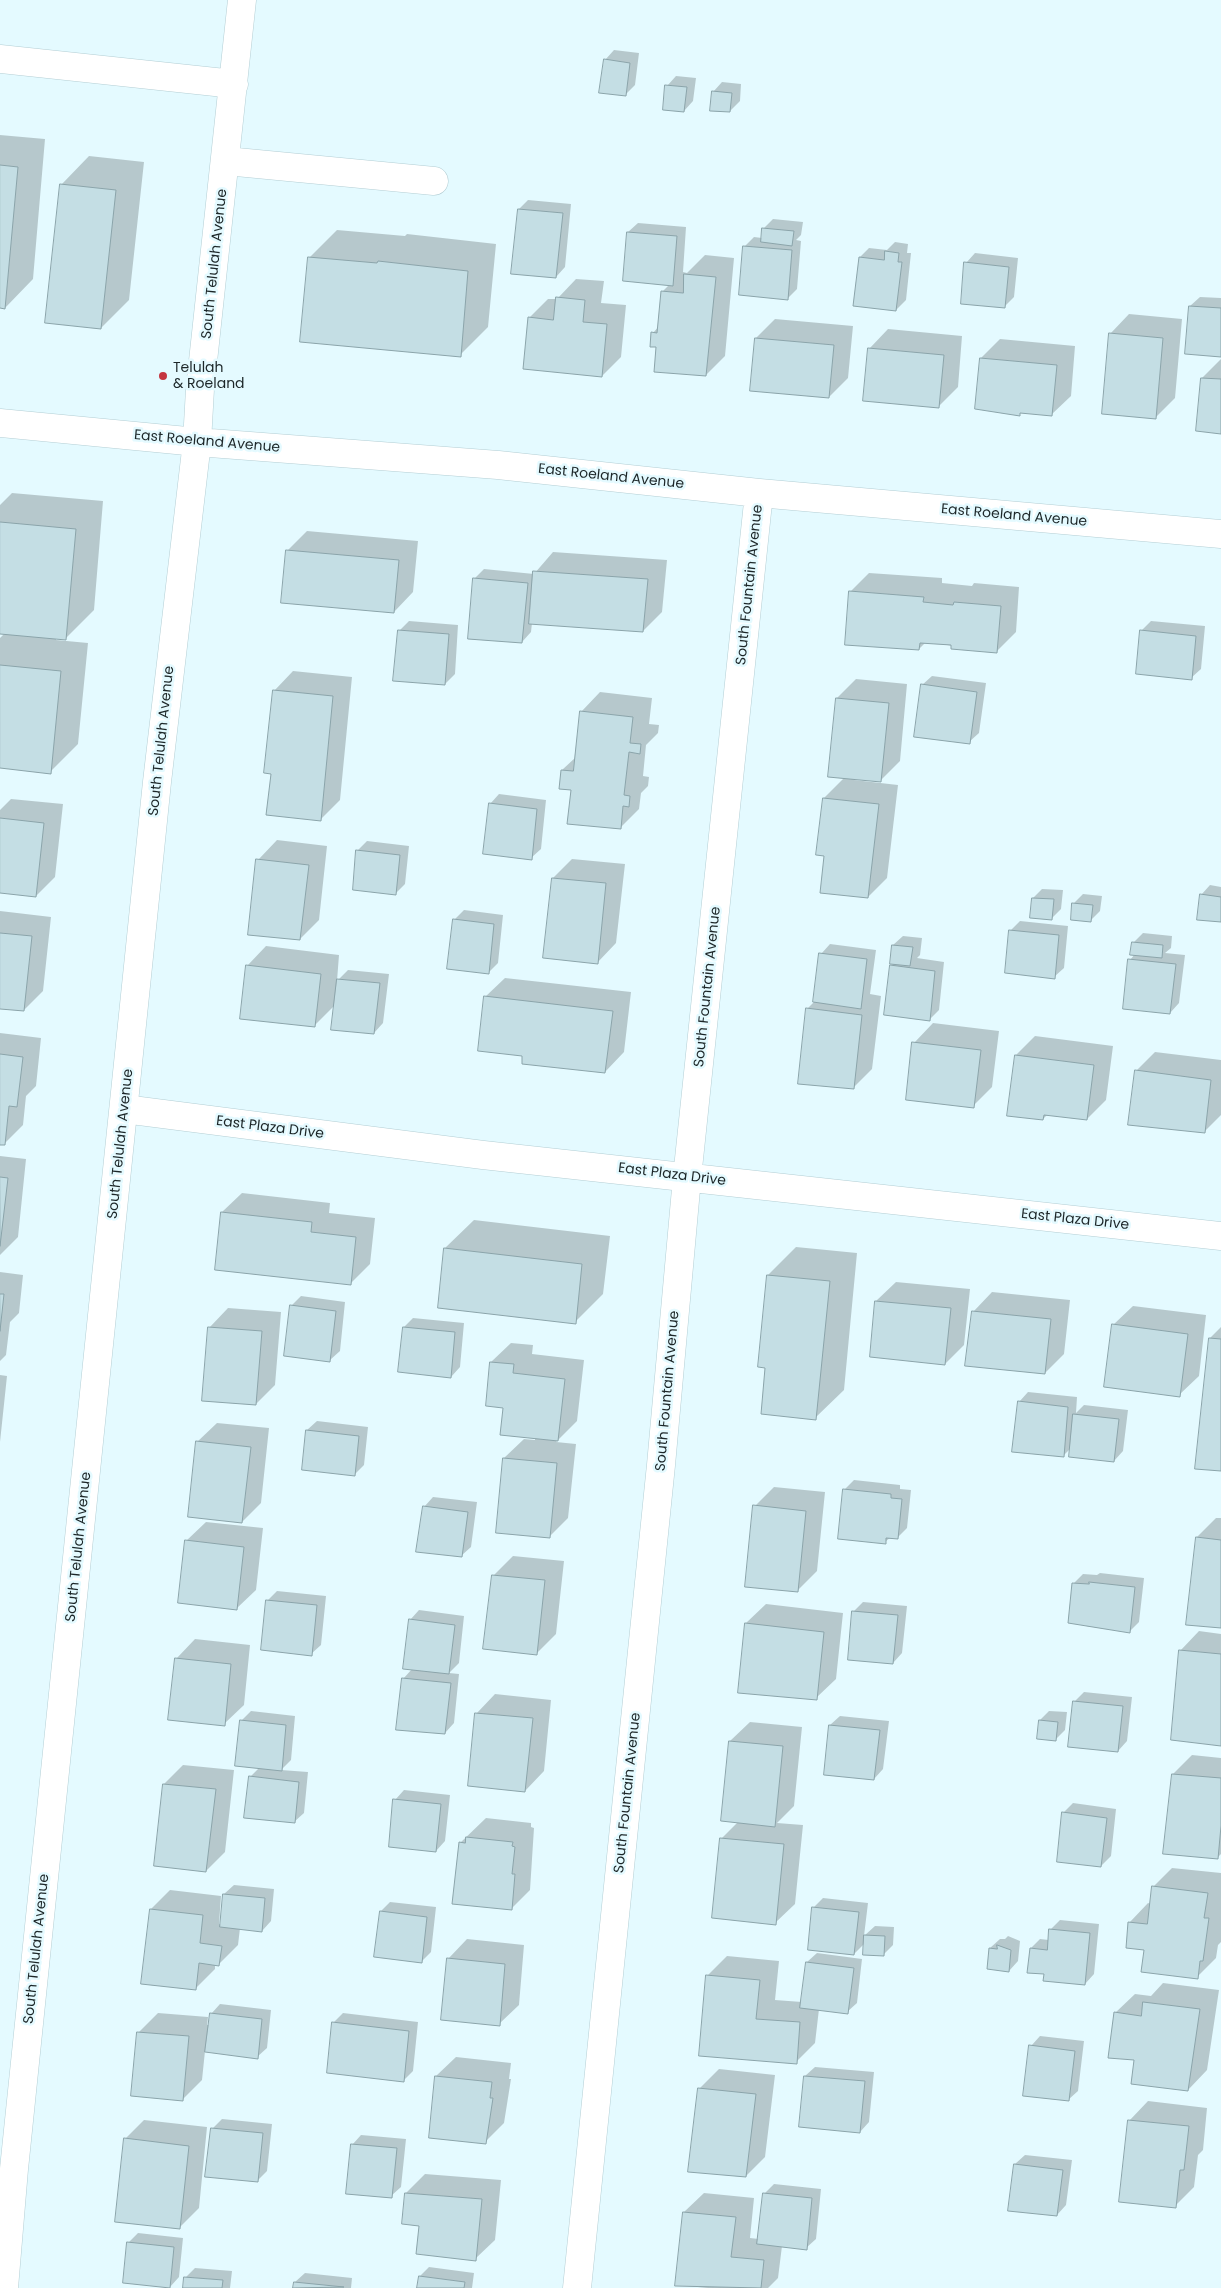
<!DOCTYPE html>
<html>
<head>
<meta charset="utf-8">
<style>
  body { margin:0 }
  canvas { display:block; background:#e4faff }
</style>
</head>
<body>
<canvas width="1221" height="2288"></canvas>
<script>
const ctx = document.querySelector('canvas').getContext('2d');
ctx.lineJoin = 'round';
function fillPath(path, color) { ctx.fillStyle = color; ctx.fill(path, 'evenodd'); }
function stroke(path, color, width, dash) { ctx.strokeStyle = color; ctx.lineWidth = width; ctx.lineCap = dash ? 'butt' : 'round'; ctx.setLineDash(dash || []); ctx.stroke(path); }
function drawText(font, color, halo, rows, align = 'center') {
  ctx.font = font + ' Poppins,sans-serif'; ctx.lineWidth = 5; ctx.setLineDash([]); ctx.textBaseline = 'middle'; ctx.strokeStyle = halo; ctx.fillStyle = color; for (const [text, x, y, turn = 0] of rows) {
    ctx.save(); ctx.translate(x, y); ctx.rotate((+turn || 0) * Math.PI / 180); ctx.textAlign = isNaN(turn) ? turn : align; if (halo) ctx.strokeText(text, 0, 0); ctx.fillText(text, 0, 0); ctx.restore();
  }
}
const shadow = new Path2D(`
  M614,50L639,53L635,85L625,95L605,60Z
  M676,76L696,78L693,101L684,111L667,86Z
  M722,82L741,84L740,101L730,111L713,92Z
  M0,135L45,139L33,279L5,308L0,307Z
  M89,156L144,162L129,300L101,328L61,185Z
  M528,200L571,204L565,267L556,277L519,209Z
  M773,219L803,222L801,235L796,240L801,241L797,289L788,298L744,247L754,237L762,238L763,229Z
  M638,223L686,227L683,272L687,273L705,255L734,258L725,356L706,375L658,346L653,333L659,326L662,292L670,284L628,232Z
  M337,230L405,236L407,234L496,244L488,327L460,355L309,258Z
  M895,242L908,244L907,253H911L906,300L896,310L860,257L869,248L887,250Z
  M975,253L1018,258L1014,297L1005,306L966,263Z
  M576,279L604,281L601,303L626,305L621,357L602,376L529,318L548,299H557Z
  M1200,297L1221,298V356L1186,353L1190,306Z
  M1129,314L1182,319L1175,398L1156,417L1110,334Z
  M775,319L853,326L848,378L829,397L756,338Z
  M888,329L962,336L958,387L939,406L869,349Z
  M1000,339L1075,346L1071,396L1051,415L1022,412L1019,414L981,358Z
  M1221,359V432L1202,378Z
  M12,493L103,501L94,610L66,638H56V640L88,643L78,744L50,772L0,767V638L5,633H0V505Z
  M307,531L418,541L413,592L394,612L288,550Z
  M553,552L667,560L662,612L643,631L532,623L531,632L522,642L474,579L484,569L534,574Z
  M869,573L942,578V583L972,586L974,583L1019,587L1016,632L996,652L926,642L919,649L850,592Z
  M409,621L458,625L455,674L445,684L399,631Z
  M1151,621L1205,626L1201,669L1191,678L1141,631Z
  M293,671L352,677L340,800L320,820L272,773L274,691Z
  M932,676L986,683L979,733L969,742L922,685Z
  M856,679L907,684L900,761L881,780L854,778V780L898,785L887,878L868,897L825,855L824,798L845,777L837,698Z
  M600,692L652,698L649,724L659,725L658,733L646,745L643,776L649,777L648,786L641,793L639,809L620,828L572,789L562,770L576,757L581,712Z
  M499,794L546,800L541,849L531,858L490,804Z
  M11,799L63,804L55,877L36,896L0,892V810Z
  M277,840L327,846L319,920L300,939L258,860Z
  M367,841L409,846L405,884L396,893L357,851Z
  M572,859L625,864L616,943L597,963L553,878Z
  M1210,885L1221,887V921L1201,895Z
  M1042,889L1063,890L1061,909L1051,919L1033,898Z
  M1083,894L1102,896L1100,911L1090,921L1074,903Z
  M464,910L503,915L498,963L488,973L454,920Z
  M0,911L51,917L43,991L24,1010L0,1007Z
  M1020,921L1068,926L1064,968L1054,977L1010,931Z
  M1143,933L1172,936L1171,948L1165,953L1185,955L1179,1003L1170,1013L1130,960L1135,954L1133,943Z
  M903,936L922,938L920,955L917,958L944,962L939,1010L929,1020L891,966L894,963L893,945Z
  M830,944L876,950L870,994L881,996L872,1069L853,1088L807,1009L815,1001L821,954Z
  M266,946L339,955L337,981L348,970L389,974L383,1023L374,1033L336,1004L315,1025L247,966Z
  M505,978L631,992L624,1052L605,1072L524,1055L485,997Z
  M933,1023L999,1031L992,1087L973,1106L914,1043Z
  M0,1033L41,1038L36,1086L26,1096L23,1125L4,1144H0Z
  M1035,1036L1113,1046L1106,1100L1087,1119L1048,1114L1043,1119L1016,1055Z
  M1155,1052L1221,1060V1115L1204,1132L1136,1071Z
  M0,1156L26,1159L18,1237L0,1255Z
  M242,1193L330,1203L329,1213L375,1218L370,1264L351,1283L222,1212Z
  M474,1220L610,1236L603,1294L575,1322L445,1248Z
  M796,1247L857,1253L844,1390L815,1418L767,1367L768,1275Z
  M0,1272L23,1275L19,1313L10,1322L6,1355L0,1361Z
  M896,1282L970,1289L964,1345L945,1364L876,1301Z
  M992,1292L1070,1300L1064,1354L1045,1373L973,1312Z
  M301,1296L345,1302L340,1351L330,1360L291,1306Z
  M1133,1306L1206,1315L1199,1376L1179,1395L1113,1325Z
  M228,1308L281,1312L275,1385L256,1404L209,1328Z
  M413,1318L464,1323L460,1367L451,1377L404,1327Z
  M1221,1327V1470L1210,1338Z
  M511,1343L533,1345L532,1354L584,1360L577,1421L556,1442L576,1444L568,1518L549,1537L504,1458L524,1439L535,1440V1437L504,1407L491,1362Z
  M0,1375L7,1376L0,1442Z
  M1028,1392L1077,1397L1076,1413L1084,1405L1128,1410L1123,1451L1114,1461L1071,1448L1063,1456L1019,1402Z
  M317,1421L368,1427L364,1465L354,1475L307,1430Z
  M217,1423L269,1428L261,1503L242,1522L197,1442Z
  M854,1480L900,1485V1489L911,1490L907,1528L898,1537H891L885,1542L844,1490Z
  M774,1487L825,1492L817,1571L797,1591L755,1506Z
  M433,1497L477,1502L471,1547L461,1556L424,1507Z
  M1216,1518H1221V1627L1197,1537Z
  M206,1522L263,1528L256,1590L236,1609L186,1541Z
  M513,1556L564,1561L556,1634L536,1654L494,1575Z
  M1100,1573L1144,1578L1139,1622L1129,1632L1086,1626L1074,1583L1083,1574L1097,1575Z
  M277,1591L326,1596L321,1645L311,1654L262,1649L268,1600Z
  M863,1602L907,1606L902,1653L893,1663L853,1612Z
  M766,1604L843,1613L836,1679L816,1698L746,1623Z
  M419,1610L464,1616L459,1663L449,1673L459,1674L454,1723L445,1733L403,1679L412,1669L410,1620Z
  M1199,1631L1221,1634V1744L1180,1651Z
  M195,1639L250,1645L244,1705L224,1724L176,1659Z
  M1084,1692L1132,1697L1127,1741L1118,1751L1074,1702Z
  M495,1694L551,1700L544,1771L525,1791L476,1714Z
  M251,1711L295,1716L291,1760L281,1770L308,1772L304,1813L294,1822L250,1777L260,1767L241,1721Z
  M1049,1711L1067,1712L1065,1730L1055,1740L1040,1720Z
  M840,1716L889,1721L883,1769L874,1779L830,1725Z
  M750,1722L802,1727L794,1806L777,1823L803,1825L795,1904L775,1923L721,1839L738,1822L723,1820L730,1741Z
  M1192,1755L1221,1758V1854L1217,1858L1173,1774Z
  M183,1765L234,1770L225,1852L206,1871L164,1784Z
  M404,1790L450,1795L445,1841L436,1851L395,1800Z
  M1073,1803L1116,1809L1111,1856L1101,1866L1063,1813Z
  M486,1818L531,1823V1827L534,1828L530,1890L511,1909L460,1843Z
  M1172,1868L1221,1873V1942L1218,1945L1216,1958L1197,1977L1146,1948L1129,1923L1148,1903L1151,1904L1153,1887Z
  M234,1885L274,1889L271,1921L262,1931L240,1928L238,1945L219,1964H215V1969L196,1988L151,1909L170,1890L221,1896L219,1924L222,1925L224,1894Z
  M823,1898L868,1903L864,1936L875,1926L894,1927L893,1945L883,1955L865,1943L854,1954L813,1908Z
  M390,1902L436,1907L431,1952L422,1961L381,1911Z
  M1060,1920L1099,1924L1094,1974L1085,1984L1045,1973L1031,1948L1040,1939L1049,1940L1050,1930Z
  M1008,1936L1020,1941L1018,1961L1009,1971L990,1948L1000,1939H1005Z
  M467,1939L524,1945L519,2005L499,2024L448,1959Z
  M817,1953L862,1959L857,2003L847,2012L819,2009L815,2043L796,2062L707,1976L727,1956L779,1961L775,2000L802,2002L807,1962Z
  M1163,1983L1219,1990L1207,2070L1188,2090L1135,2059L1115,2013L1135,1994L1151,1996Z
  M220,2004L271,2010L267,2048L257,2057L205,2051L202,2080L183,2099L138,2033L158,2013L208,2017L207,2025H210L211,2014Z
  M343,2013L418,2022L413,2071L403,2081L334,2022Z
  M1040,2036L1084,2041L1078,2091L1068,2100L1031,2046Z
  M456,2057L511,2063L509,2079H511L504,2123L485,2142L436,2076Z
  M815,2067L874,2072L869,2122L860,2132L805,2076Z
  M719,2069L775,2075L765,2157L746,2176L699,2089Z
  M1148,2101L1207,2108L1203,2150L1198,2155L1194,2187L1175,2206L1129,2121Z
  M222,2119L272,2124L267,2171L257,2181L212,2129Z
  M144,2120L207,2127L199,2208L179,2228L125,2139Z
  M361,2135L406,2139L401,2187L391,2196L352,2145Z
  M1025,2155L1072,2160L1066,2205L1057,2215L1015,2164Z
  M425,2174L501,2180L495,2240L475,2259L421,2224L406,2193Z
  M774,2184L821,2189L816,2239L806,2248L782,2246L778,2278L768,2288H708L676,2285L684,2212L704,2193L754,2198L750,2238L759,2239L764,2194Z
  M138,2233L183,2238L179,2277L170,2287L128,2243Z
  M429,2267L474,2273L472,2288H418L420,2276Z
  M195,2268L232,2271L230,2288H185V2278Z
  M305,2273L352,2278L351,2288H295V2282Z`);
const building = new Path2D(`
  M604,59L630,63L626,96L599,93Z
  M665,85L687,87L684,112L663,110Z
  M712,91L732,93L730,112L710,111Z
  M0,165L18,167L5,309L0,308Z
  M60,184L116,190L101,329L45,323Z
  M518,209L563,213L556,278L511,274Z
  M762,228L794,231L792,246L761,242Z
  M627,232L677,236L673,286L623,281Z
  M743,246L792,250L788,300L739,295Z
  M885,251L899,253L898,262H902L896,311L853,306L859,257L884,260Z
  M308,257L377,263L378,261L468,271L461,357L300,342Z
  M964,262L1009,267L1005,308L961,304Z
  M684,274L716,277L706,376L654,372L656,347H650L651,332L657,333L661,291L683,293Z
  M556,297L585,300L583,322L607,324L602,377L523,369L528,317L553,320Z
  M1189,306L1221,308V357L1185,354Z
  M1109,333L1163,338L1156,419L1102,414Z
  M755,338L834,345L829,398L750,391Z
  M868,348L944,355L939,408L863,401Z
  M980,358L1057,365L1052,416L1020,413V416L975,409Z
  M1201,378L1221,379V434L1196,431Z
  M0,522L76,529L66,640L0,634Z
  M286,550L399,560L394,613L281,603Z
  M533,571L648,579L643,632L529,624Z
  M473,578L528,583L522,643L468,639Z
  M849,591L924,597L923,602L953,605L954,602L1001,606L997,653L951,649V645L920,643L919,650L845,645Z
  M398,630L449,634L445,685L393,681Z
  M1140,630L1196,636L1192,680L1136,674Z
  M0,665L61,671L51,774L0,768Z
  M921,684L977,692L970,744L914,737Z
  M273,690L333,696L321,821L266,815L271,774L264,773Z
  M836,698L889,703L881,782L828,777Z
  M580,711L633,717L630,743L641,744L640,754L629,752L624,795L630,796L629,807L623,806L621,829L567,824L571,790L559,789L561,770L573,771Z
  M823,798L879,804L868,898L820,893L824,856L816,855Z
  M489,803L537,809L532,860L483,854Z
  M0,818L44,823L36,897L0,893Z
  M356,850L400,855L396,895L353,890Z
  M256,859L309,865L300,940L248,935Z
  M552,878L606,883L598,964L543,958Z
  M1200,894L1221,897V922L1197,920Z
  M1032,898L1054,899L1052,920L1030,918Z
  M1072,903L1093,905L1091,922L1071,920Z
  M453,919L494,924L489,974L447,969Z
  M1009,930L1059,935L1055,979L1005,973Z
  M0,933L32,936L24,1011L0,1009Z
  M1132,942L1163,945L1162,958L1130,955Z
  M892,945L913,947L910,966L890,964Z
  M819,953L867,959L861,1009L813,1002Z
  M1128,959L1176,964L1170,1014L1123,1009Z
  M246,965L321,974L315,1027L240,1019Z
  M890,965L935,971L930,1021L884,1015Z
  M337,979L380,983L374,1034L331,1030Z
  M484,996L613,1011L605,1073L522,1064V1056L478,1051Z
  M806,1008L862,1015L854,1089L798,1084Z
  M912,1042L981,1050L974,1108L906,1100Z
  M0,1054L23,1057L17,1107L9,1106L5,1145H0Z
  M1015,1055L1094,1065L1087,1120L1044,1115L1043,1120L1007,1116Z
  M1135,1070L1211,1080L1205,1133L1128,1125Z
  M0,1177L8,1178L0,1246Z
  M221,1212L312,1222L311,1232L356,1237L351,1285L215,1270Z
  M444,1248L582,1264L576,1324L438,1308Z
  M767,1275L830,1281L816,1420L761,1414L765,1368L758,1367Z
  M0,1294H4L0,1331Z
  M875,1301L951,1308L945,1365L870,1357Z
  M290,1305L336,1311L330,1362L284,1356Z
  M972,1311L1051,1319L1045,1374L965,1366Z
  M1112,1324L1188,1334L1180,1397L1104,1387Z
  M208,1327L262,1331L256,1405L202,1401Z
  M403,1327L455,1332L451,1378L398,1372Z
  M1209,1338L1221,1339V1471L1195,1469Z
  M490,1362L514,1364L513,1373L565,1379L558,1441L500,1435L503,1408L486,1406Z
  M1018,1401L1068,1407L1064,1457L1012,1452Z
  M1073,1414L1119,1419L1114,1462L1069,1457Z
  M306,1430L359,1436L355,1476L302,1470Z
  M196,1441L251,1447L242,1523L188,1517Z
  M503,1458L557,1463L550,1538L496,1533Z
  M843,1489L891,1494V1498L902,1499L898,1539L886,1538V1544L838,1539Z
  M753,1505L806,1511L798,1592L745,1587Z
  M423,1506L468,1512L462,1557L416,1552Z
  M1196,1537L1221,1540V1628L1186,1625Z
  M185,1540L244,1547L237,1610L178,1603Z
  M492,1575L545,1580L537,1655L483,1649Z
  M1089,1582L1135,1587L1130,1633L1068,1623L1072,1583L1089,1584Z
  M266,1600L317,1605L312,1656L261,1650Z
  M852,1611L898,1615L893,1664L848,1660Z
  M409,1619L455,1625L449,1674L403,1669Z
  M745,1623L824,1632L817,1700L738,1693Z
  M1179,1650L1221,1654V1746L1171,1740Z
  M175,1658L231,1664L225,1726L168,1720Z
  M402,1678L451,1683L445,1734L396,1730Z
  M1073,1701L1123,1706L1118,1752L1068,1747Z
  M475,1713L533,1718L525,1792L468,1786Z
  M240,1720L286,1725L282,1771L235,1766Z
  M1039,1720L1058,1722L1056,1741L1037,1739Z
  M829,1725L880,1730L874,1780L824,1775Z
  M729,1741L783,1746L775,1827L721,1821Z
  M1172,1774L1221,1778V1826L1218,1859L1163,1854Z
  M249,1776L299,1782L295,1823L244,1818Z
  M163,1784L216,1789L206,1872L154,1866Z
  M393,1799L441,1804L436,1852L389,1847Z
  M1062,1812L1107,1818L1101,1867L1057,1862Z
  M466,1837L513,1842L512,1846L515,1847L512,1874H515L512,1910L452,1904L459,1842L465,1843Z
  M720,1838L784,1844L776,1925L712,1918Z
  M1152,1886L1208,1893L1204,1918H1209L1203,1961H1200L1198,1979L1141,1972L1144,1950L1126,1948L1128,1922L1147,1924Z
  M223,1894L265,1898L262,1932L220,1927Z
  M812,1907L859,1912L854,1955L808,1950Z
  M150,1909L203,1915L200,1943L222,1946L219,1966L199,1963L196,1990L141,1984Z
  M380,1911L427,1917L422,1963L374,1957Z
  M1049,1929L1090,1933L1085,1985L1043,1981L1044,1974L1027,1973L1030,1948L1047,1950Z
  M864,1935L885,1936L884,1956L863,1955Z
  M997,1945L1011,1950L1009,1972L987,1969L989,1948L997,1949Z
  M447,1958L505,1964L500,2026L441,2020Z
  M806,1962L854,1968L848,2014L800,2008Z
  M706,1975L760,1980L756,2019L800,2022L797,2064L699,2056Z
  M1143,2002L1200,2009L1188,2091L1131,2084L1134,2060L1108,2058L1114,2012L1141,2016Z
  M210,2013L262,2019L258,2059L205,2052Z
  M332,2022L409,2031L404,2082L327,2073Z
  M137,2032L189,2036L183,2101L131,2096Z
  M1029,2045L1075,2051L1069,2101L1023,2096Z
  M435,2076L492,2082L490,2098H493L486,2144L429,2138Z
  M804,2076L865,2081L860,2133L799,2127Z
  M698,2088L756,2094L746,2177L688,2172Z
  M1128,2120L1189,2126L1184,2170H1180L1176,2208L1119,2202Z
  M211,2128L263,2133L258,2182L205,2177Z
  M124,2138L189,2146L180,2229L115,2222Z
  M351,2144L397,2148L392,2198L346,2194Z
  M1014,2164L1063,2170L1057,2216L1008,2211Z
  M405,2193L482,2199L476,2261L416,2254L419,2226L402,2224Z
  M763,2193L812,2198L807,2250L757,2244Z
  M683,2212L736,2217L731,2257L764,2260L761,2288L675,2286Z
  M127,2242L174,2247L170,2288L123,2283Z
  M419,2276L465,2282L464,2288H417Z
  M184,2277L223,2280L222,2288H183Z
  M294,2282L344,2287L293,2288Z`);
const minor = new Path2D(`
  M0,59L234,84
  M226,161L434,181
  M0,423L197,442L498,465L759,493L1221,534
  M124,1109L483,1155L1221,1236
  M4,2288L14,2169L157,782L197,442L200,389L242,0
  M577,2288L661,1465L687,1178L759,493`);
const markers = [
  [163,376,5,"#c4343f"]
];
const streetNames = [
  ["South Telulah Avenue",215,264,-84],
  ["East Roeland Avenue",207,442,5],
  ["East Roeland Avenue",611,477,6],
  ["East Roeland Avenue",1014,516,5],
  ["South Fountain Avenue",750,585,-84],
  ["South Telulah Avenue",162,741,-84],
  ["South Fountain Avenue",708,987,-84],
  ["East Plaza Drive",270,1128,7],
  ["South Telulah Avenue",121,1144,-84],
  ["East Plaza Drive",672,1175,7],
  ["East Plaza Drive",1075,1220,6],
  ["South Fountain Avenue",668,1391,-85],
  ["South Telulah Avenue",79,1547,-84],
  ["South Fountain Avenue",628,1793,-84],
  ["South Telulah Avenue",37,1949,-84]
];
const poiNames = [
  ["Telulah",173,368],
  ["& Roeland",173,384]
];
fillPath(shadow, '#0003');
fillPath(building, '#c4dee4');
stroke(building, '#8ba4aa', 1);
stroke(minor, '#b3ced4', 29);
stroke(minor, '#fff', 28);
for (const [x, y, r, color] of markers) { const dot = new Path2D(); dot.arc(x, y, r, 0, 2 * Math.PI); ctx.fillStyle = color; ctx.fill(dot); stroke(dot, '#e4faff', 2); }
drawText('14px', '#1c2628', '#e4faff', streetNames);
drawText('14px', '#1c2628', '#e4faff', poiNames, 'left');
</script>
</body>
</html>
